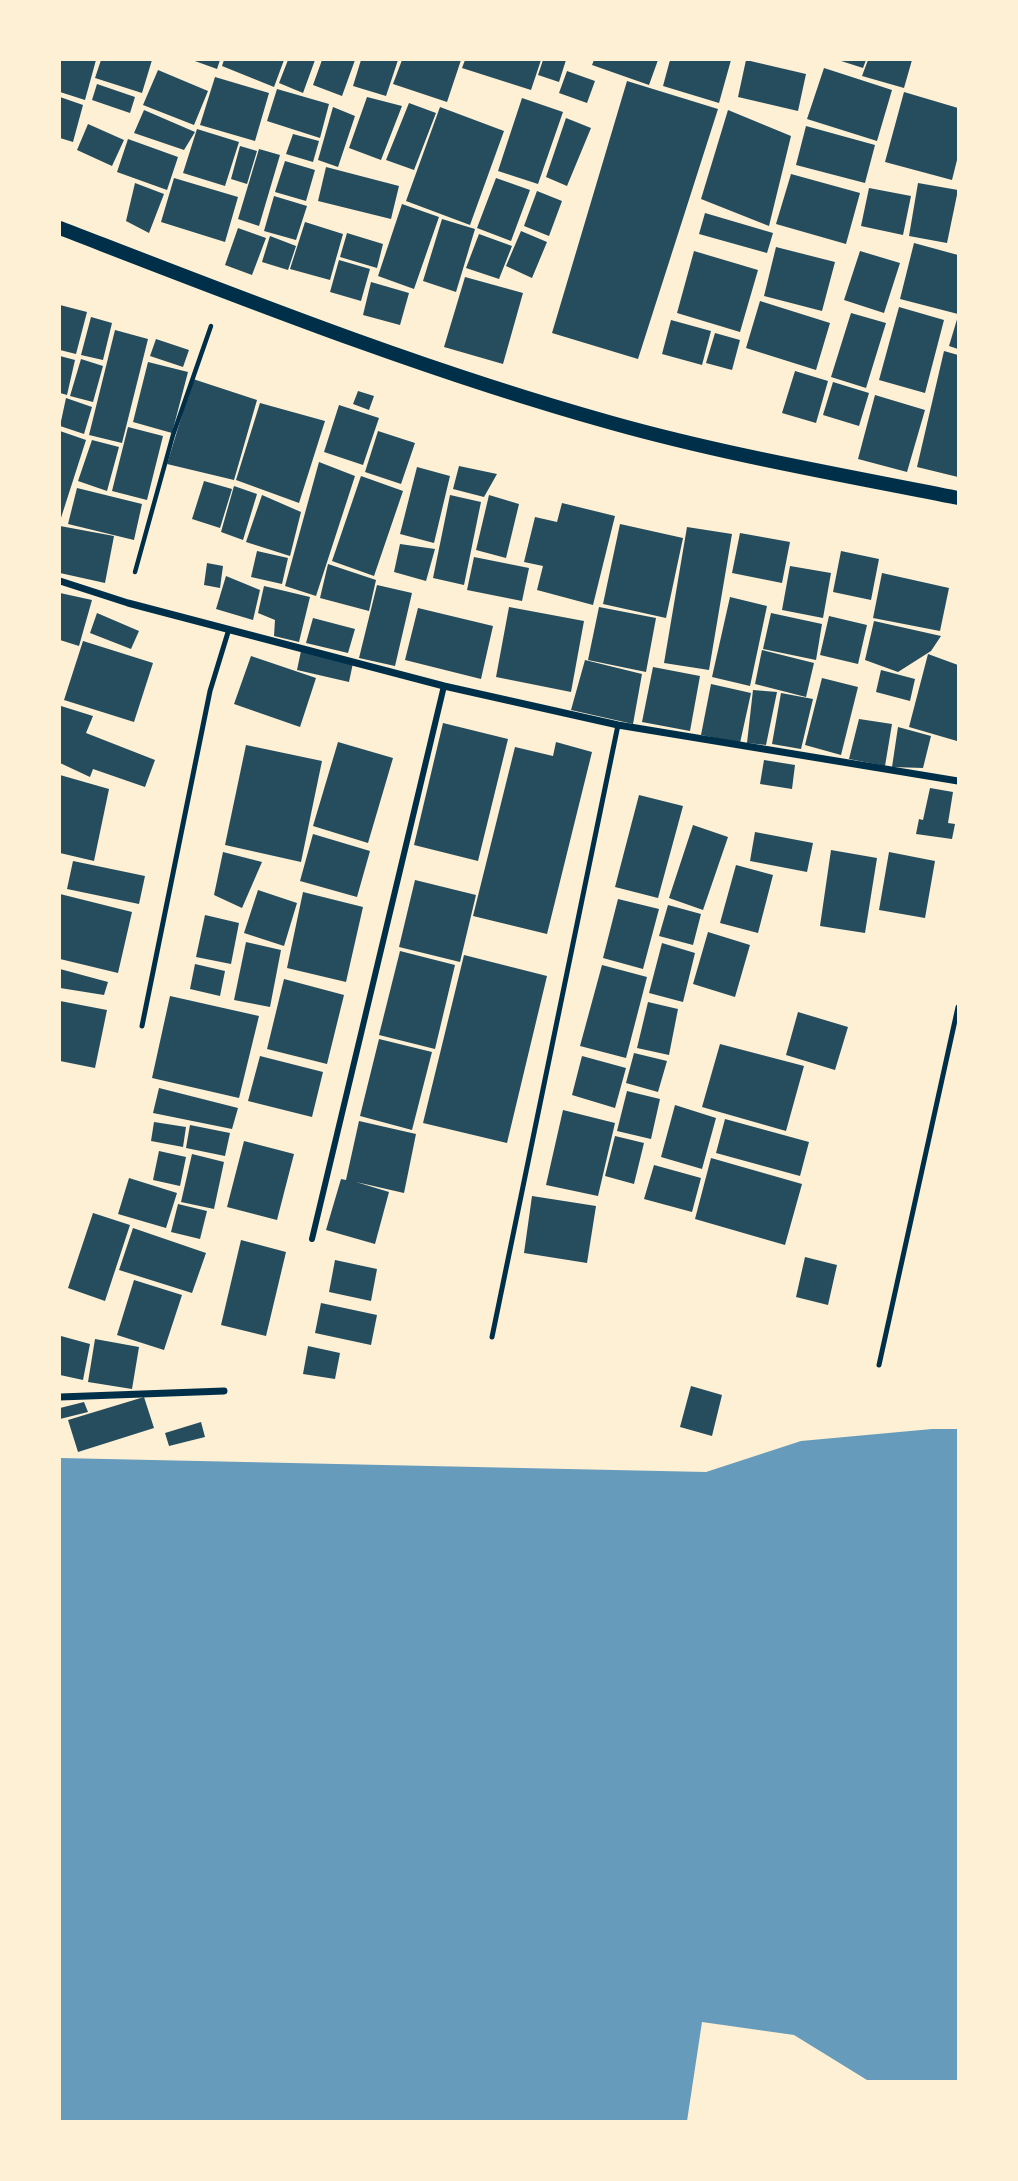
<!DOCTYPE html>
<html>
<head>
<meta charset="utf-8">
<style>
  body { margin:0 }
  #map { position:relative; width:1018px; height:2181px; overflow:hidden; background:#fdf0d5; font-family:Lato,sans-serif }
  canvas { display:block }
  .frame { position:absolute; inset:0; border:61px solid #fdf0d5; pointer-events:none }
</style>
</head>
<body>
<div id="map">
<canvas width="1018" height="2181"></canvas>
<div class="frame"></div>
</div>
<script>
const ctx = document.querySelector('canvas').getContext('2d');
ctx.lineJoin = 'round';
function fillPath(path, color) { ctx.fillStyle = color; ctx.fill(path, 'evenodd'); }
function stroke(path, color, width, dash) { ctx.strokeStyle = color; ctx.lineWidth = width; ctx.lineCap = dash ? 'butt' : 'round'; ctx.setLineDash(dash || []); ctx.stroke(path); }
const water = new Path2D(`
  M932,1429H958V2080H867L794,2035L702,2022L687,2121H60V1458L706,1472L801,1441Z`);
const building = new Path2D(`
  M60,60H96L85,100L60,92Z
  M101,60H152L142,93L95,78Z
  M192,60H220L217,69Z
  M224,60H284L274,87L222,66Z
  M288,60H315L303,93L279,83Z
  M322,60H355L342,96L313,85Z
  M361,60H398L386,96L353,86Z
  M402,60H461L447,102L393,84Z
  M465,60H541L531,90L462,68Z
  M543,60H566L559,82L538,75Z
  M594,60H658L649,85L592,65Z
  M670,60H731L719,103L663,86Z
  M746,60L806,74L798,111L738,97Z
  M838,60H866L863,68Z
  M868,60H912L904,88L862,76Z
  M824,68L892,90L877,141L807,119Z
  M158,70L208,91L194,125L143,105Z
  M567,71L595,81L587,103L559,93Z
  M215,77L269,93L255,141L200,125Z
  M627,81L718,109L638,359L552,333Z
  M97,84L135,97L130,113L92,100Z
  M277,89L329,104L320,138L267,121Z
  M904,92L958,108V156L952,180L885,162Z
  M60,97L83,105L73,142L60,138Z
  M367,97L402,106L381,160L349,148Z
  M522,98L563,112L538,184L498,171Z
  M409,103L436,113L414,170L386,160Z
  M333,107L355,116L338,167L318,160Z
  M440,107L504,131L470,225L406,201Z
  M144,110L195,132L184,150L134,133Z
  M728,110L791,136L769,226L701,199Z
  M566,118L591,128L567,186L546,177Z
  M88,124L124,140L112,166L77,150Z
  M806,126L875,145L865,183L796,165Z
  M197,129L239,142L225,186L183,173Z
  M293,134L319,141L313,162L286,154Z
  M128,139L178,157L167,190L117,172Z
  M240,146L257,151L247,184L231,179Z
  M259,149L280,155L259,226L238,219Z
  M285,161L315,170L306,201L275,192Z
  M326,167L399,186L391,219L318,201Z
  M791,174L860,193L846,244L776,224Z
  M174,178L238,197L225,242L161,222Z
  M496,178L530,190L511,241L477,228Z
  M135,183L164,194L149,233L126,221Z
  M918,183L958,190L947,243L909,236Z
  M869,188L911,196L903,235L861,226Z
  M537,191L562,201L549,236L524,226Z
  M274,196L307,206L296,240L264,231Z
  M402,204L439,217L414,289L378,276Z
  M705,213L773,233L767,253L699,234Z
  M442,219L475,229L456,292L423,281Z
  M305,222L343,234L330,280L290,269Z
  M238,228L266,238L252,275L225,265Z
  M521,231L547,242L532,278L506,266Z
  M347,233L383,244L377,268L340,257Z
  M479,234L512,246L499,279L466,268Z
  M270,236L296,246L288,270L262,262Z
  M914,243L958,255V314L900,299Z
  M776,247L835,262L822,311L764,296Z
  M694,251L758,270L740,332L677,313Z
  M860,251L900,263L884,313L844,300Z
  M339,260L370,269L361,301L330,292Z
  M465,277L523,293L503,364L444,347Z
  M371,282L409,293L400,325L363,315Z
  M760,301L830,323L816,370L746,348Z
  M60,305L87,312L76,354L60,350Z
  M899,307L944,320L925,393L879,380Z
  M851,313L886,323L866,388L831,377Z
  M958,316V349L949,346Z
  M91,317L112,323L103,360L81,355Z
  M671,320L711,331L702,365L662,354Z
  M115,330L148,339L122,443L89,435Z
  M715,333L740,340L732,370L706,363Z
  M156,339L189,350L183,367L150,356Z
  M944,351L958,355V477L917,467Z
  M60,356L75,360L67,395L60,393Z
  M81,359L103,366L93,402L70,396Z
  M148,362L188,372L172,433L133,422Z
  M795,371L828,381L816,423L782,413Z
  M193,379L257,400L234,480L167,464Z
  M833,382L869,393L859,426L823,415Z
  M358,391L374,396L369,410L353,404Z
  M875,395L925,410L907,472L858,459Z
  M66,398L92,407L84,434L60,426Z
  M260,403L325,421L299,503L236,480Z
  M339,405L379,418L363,465L324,452Z
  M128,427L163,436L147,500L112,491Z
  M60,431L86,440L60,521Z
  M378,431L415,443L401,484L365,472Z
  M92,440L119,447L107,491L78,481Z
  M319,462L355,476L316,596L285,586Z
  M459,466L497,474L484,497L453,489Z
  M417,467L450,476L434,543L400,534Z
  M361,476L403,491L374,576L332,561Z
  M204,481L232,489L220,528L192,519Z
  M234,486L257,494L243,540L221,532Z
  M77,488L142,504L134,540L68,524Z
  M262,495L301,512L290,556L246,542Z
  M450,495L481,502L464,585L433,578Z
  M489,495L519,504L506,558L476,550Z
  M562,503L615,516L593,605L537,590L543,566L524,562L535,517L557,522Z
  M620,524L683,538L666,618L603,604Z
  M60,526L114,536L105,583L60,573Z
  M687,527L732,534L709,670L664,663Z
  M740,533L790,542L782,583L732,573Z
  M400,544L435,549L426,581L394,572Z
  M257,551L288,558L282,584L251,577Z
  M841,551L879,559L871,600L833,592Z
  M474,557L529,568L522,601L467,590Z
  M207,563L223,566L220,588L204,585Z
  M328,564L376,580L369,611L320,598Z
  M790,566L831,573L823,618L782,610Z
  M882,573L949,588L940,631L873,618Z
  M226,576L260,590L253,620L216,609Z
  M377,585L412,593L395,666L359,658Z
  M264,586L310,597L299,642L274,636L275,620L258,613Z
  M60,593L92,600L79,646L60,640Z
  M730,597L767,606L750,686L712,677Z
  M509,607L584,621L571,692L496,677Z
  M599,607L656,618L646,672L588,660Z
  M418,608L493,626L481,679L405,660Z
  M97,613L139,631L131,649L90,633Z
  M771,613L822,624L816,660L763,649Z
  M829,616L867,625L858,664L820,655Z
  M313,618L355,629L348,653L306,643Z
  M874,621L941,636L931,651L898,672L865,660Z
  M83,641L153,663L134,722L64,700Z
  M762,650L814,663L806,697L755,684Z
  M301,651L353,663L349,682L297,670Z
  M928,654L958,665L957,741L909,727Z
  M251,656L316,678L300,727L234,704Z
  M585,660L642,674L633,724L571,710Z
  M653,667L700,676L690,731L642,722Z
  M881,670L915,679L910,701L876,692Z
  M822,678L858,687L841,755L805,745Z
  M711,684L751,693L740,743L701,735Z
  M753,690L777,692L766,745L747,743Z
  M781,693L813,699L801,749L772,744Z
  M61,706L93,716L86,733L155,760L145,787L93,769L90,777L60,763Z
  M859,719L892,724L885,766L849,759Z
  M443,723L508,739L478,861L414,845Z
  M898,727L931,736L923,768L892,767Z
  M338,742L393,758L368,843L313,826Z
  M556,742L592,752L547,934L473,916L515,747L553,756Z
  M246,745L322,761L301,862L225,845Z
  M764,760L795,765L792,789L760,784Z
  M60,775L109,789L94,861L60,853Z
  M930,788L953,792L948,823L955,824L952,839L916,834L919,819L923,820Z
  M639,795L683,806L658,898L615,887Z
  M693,825L728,837L703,910L669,898Z
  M755,832L813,843L807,872L750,861Z
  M313,834L370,851L357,897L300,881Z
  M831,850L877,858L865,933L820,926Z
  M223,852L262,862L242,908L214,895Z
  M889,852L935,861L925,918L879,910Z
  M73,861L145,876L139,904L67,889Z
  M736,865L773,875L758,933L720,923Z
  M415,880L476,895L460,962L399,947Z
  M258,890L297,903L284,946L244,933Z
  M303,892L363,907L346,982L287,968Z
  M60,894L132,912L118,973L60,959Z
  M618,899L659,909L643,969L603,958Z
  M668,905L701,914L693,945L659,936Z
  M205,915L239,923L231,964L196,957Z
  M708,932L750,945L735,997L693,984Z
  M246,942L281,950L270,1007L234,1000Z
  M662,943L695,953L683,1002L649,993Z
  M400,951L455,965L435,1049L379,1035Z
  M464,955L547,976L507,1143L423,1123Z
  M195,964L225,971L220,996L190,989Z
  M602,965L647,977L626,1058L580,1046Z
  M60,969L108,982L104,995L60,988Z
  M284,979L344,995L327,1064L267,1049Z
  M170,996L259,1016L239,1098L152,1078Z
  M60,1001L107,1010L95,1068L60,1061Z
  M648,1002L678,1009L669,1055L637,1048Z
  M798,1012L848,1027L835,1070L786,1055Z
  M379,1039L432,1052L412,1130L360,1116Z
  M720,1044L804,1066L786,1131L702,1107Z
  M634,1053L667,1061L658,1092L626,1083Z
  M260,1056L323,1072L312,1117L248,1101Z
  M582,1056L626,1068L615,1108L572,1095Z
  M159,1088L238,1108L232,1129L153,1113Z
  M627,1091L660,1099L651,1139L617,1131Z
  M675,1105L716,1118L702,1169L661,1157Z
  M563,1110L615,1123L598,1196L546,1185Z
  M725,1119L809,1142L800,1176L716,1153Z
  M359,1121L416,1134L404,1193L356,1182L389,1192L375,1244L326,1230L341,1179L346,1180Z
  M154,1122L186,1127L183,1147L151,1141Z
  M190,1125L230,1133L225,1156L186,1148Z
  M615,1136L644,1143L634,1184L605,1176Z
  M244,1141L294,1154L277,1220L227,1207Z
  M159,1151L186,1157L180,1186L153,1180Z
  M192,1154L224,1162L214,1209L181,1202Z
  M711,1158L802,1184L785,1245L695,1219Z
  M654,1165L701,1178L692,1212L644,1199Z
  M129,1178L177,1193L166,1228L118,1214Z
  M532,1196L596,1206L587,1263L524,1253Z
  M178,1204L207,1211L200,1239L171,1232Z
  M93,1213L130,1225L105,1301L68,1288Z
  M133,1228L206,1253L192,1293L119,1270Z
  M241,1240L286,1252L266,1336L221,1325Z
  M805,1257L837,1265L828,1305L796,1297Z
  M335,1260L377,1269L371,1301L329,1292Z
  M134,1280L182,1295L164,1350L117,1335Z
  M321,1303L377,1315L371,1345L315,1333Z
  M61,1336L90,1344L83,1380L60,1375Z
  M95,1339L139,1347L132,1389L88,1382Z
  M308,1346L340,1353L335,1379L303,1374Z
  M691,1386L722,1395L712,1436L680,1427Z
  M144,1397L154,1428L78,1452L68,1420Z
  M84,1402L88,1412L60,1419V1408Z
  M201,1422L205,1437L169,1446L165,1433Z`);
const path = new Path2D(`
  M135,572L173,435L211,326`);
const service = new Path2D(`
  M142,1026L210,691L229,629
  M492,1337L618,725
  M879,1365L958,1007`);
const pedestrian = new Path2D(`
  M312,1239L444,686`);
const minor = new Path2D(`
  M60,581L128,603L444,686L618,725L958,781
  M60,1397L224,1391`);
const secondary = new Path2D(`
  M60,228C241,298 425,371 612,423C726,455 843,475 958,498`);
fillPath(water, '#669bbc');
fillPath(building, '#264d5e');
stroke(path, '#003049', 4.5);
stroke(service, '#003049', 5);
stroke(pedestrian, '#003049', 6);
stroke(minor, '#003049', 7);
stroke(secondary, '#003049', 14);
</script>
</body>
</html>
